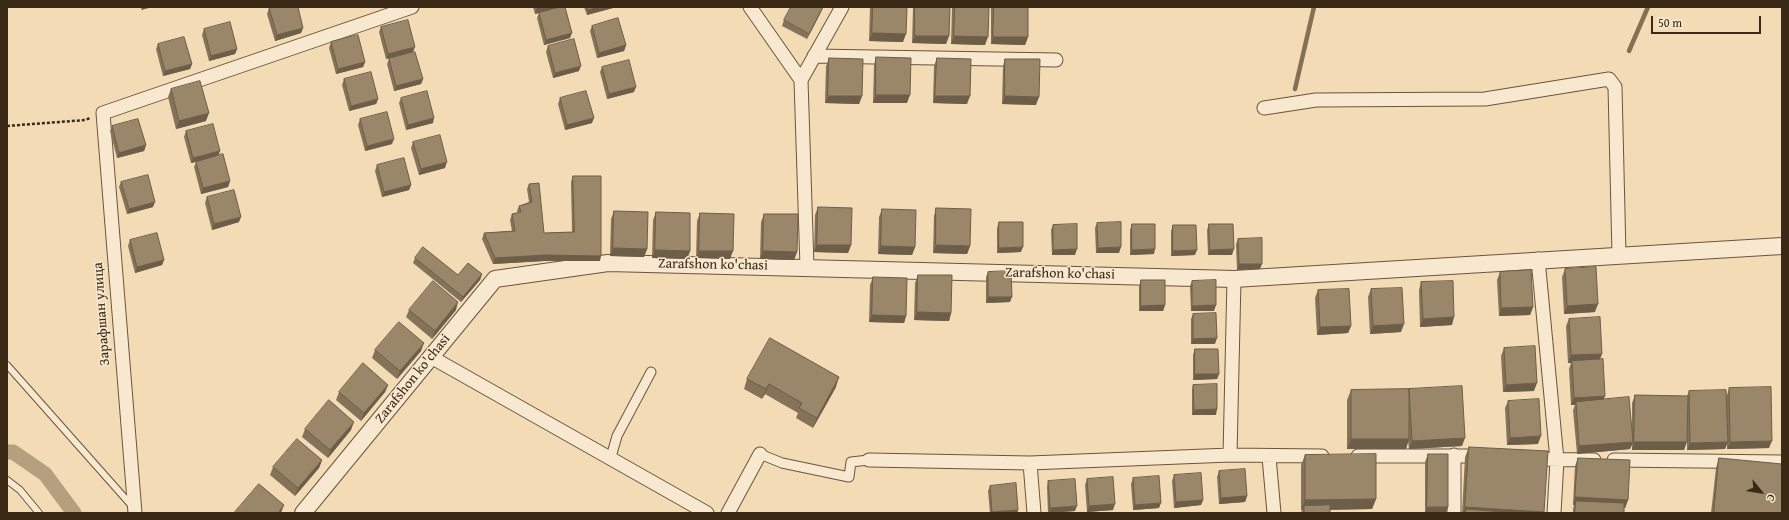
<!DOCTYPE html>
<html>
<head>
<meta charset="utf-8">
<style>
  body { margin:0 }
  #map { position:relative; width:1789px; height:520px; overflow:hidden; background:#f3dbb5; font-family:"Gentium Book Plus",serif }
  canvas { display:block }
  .frame { position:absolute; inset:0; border:8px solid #3a2a15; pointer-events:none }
  .north { position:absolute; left:1741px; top:472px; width:40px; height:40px; -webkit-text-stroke:3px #f7e8cf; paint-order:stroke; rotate:120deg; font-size:11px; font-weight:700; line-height:16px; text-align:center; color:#3a2a15 }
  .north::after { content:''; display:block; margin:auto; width:14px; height:18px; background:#3a2a15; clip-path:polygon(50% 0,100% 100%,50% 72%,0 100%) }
  .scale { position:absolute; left:1651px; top:16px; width:110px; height:18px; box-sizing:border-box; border:2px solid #3a2a15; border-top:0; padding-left:5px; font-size:12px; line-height:14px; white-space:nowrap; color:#3a2a15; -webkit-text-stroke:3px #f7e8cf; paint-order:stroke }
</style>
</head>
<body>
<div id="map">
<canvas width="1789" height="520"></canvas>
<div class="frame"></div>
<div class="north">С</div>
<div class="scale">50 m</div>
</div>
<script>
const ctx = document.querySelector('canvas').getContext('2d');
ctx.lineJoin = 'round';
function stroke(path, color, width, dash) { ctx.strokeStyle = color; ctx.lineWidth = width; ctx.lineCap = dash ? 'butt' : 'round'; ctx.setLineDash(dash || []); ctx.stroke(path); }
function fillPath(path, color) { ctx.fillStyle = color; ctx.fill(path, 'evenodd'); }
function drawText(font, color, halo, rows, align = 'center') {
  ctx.font = font + ' "Gentium Book Plus",serif'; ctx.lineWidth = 3; ctx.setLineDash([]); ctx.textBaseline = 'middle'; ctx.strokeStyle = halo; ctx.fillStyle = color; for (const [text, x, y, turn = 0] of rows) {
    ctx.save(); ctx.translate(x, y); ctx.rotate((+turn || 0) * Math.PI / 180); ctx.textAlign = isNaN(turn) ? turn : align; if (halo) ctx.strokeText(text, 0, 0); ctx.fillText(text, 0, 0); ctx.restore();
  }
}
const stream = new Path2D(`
  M1629,51L1648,7
  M1295,89L1314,7`);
const canal = new Path2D(`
  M7,452H13L45,474L74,513`);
const path = new Path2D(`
  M7,126L85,120L90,118`);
const service = new Path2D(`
  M7,365L132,506
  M7,480L20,490L39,513`);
const pedestrian = new Path2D(`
  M760,454L782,463L849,477L851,462L869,460
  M611,457L617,436L651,372`);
const minor = new Path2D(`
  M750,7L801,80
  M814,56L1056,60
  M1264,108L1316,100L1485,99L1609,79L1615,87L1619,255
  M1538,259L1557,460L1554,513
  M807,267L801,80L842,7
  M431,357L707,513
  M1230,455L1234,279
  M1454,455V513
  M1358,456H1482
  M1269,457L1274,513
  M1530,459L1594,460
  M869,460L1030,463L1230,455L1322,456
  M1614,460L1782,462
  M1030,463L1034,513
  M135,513L103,113L412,7
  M728,513L760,454`);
const tertiary = new Path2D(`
  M303,513L495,279L608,263L1234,279L1782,246`);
const wall = new Path2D(`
  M533,7H560L535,14Z
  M584,7H614L613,8L587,15Z
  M823,7L821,12L807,39L782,26L784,20Z
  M870,7H907L903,42L869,41Z
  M913,7H950L949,36L946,44L912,43Z
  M952,7H989L985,45L951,44Z
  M991,7H1028V37L1025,45L991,44Z
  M269,8L303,28L301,33L275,41L267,14Z
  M539,13L570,38L544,45L537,18Z
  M592,26L626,45L624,51L597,58L590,31Z
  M381,27L413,52L386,59L379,32Z
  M204,29L237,49L235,54L209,61L202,35Z
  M331,42L365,62L363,67L336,74L329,48Z
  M158,44L192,64L190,69L163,76L156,49Z
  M548,46L579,71L553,78L546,52Z
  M876,57L907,103H873L874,65Z
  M829,58L862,96L859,104L825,103L826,66Z
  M937,58L967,104L933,103L934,66Z
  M389,59L423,79L421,84L394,91L387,64Z
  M1005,59L1036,105L1002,104L1003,66Z
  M602,67L634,92L607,99L600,72Z
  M344,79L378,99L376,104L349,111L342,85Z
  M171,89L206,121L176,129L168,97Z
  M401,98L433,123L406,130L399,103Z
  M560,98L592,123L565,130L558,104Z
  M360,119L392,144L365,151L358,125Z
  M112,126L146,145L144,151L117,158L110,131Z
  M186,131L220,151L218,156L230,181L228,187L201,194L194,167L196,162L191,163L184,137Z
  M413,142L445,168L419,175L411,148Z
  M377,165L411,185L409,190L382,197L375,171Z
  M573,176L600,261H544L493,264L482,239L484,233L512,231L510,220L512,214L518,213L517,211L519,206L529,202L527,189L529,184L544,233L572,232L571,182Z
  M121,182L153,207L127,214L119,187Z
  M207,197L239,222L212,230L205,203Z
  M818,207L851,245L848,253L814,252L815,215Z
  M936,208L970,246L967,254L933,253L934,216Z
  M882,209L915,247L912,255L878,254L879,217Z
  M614,211L647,249L644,257L610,256L611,219Z
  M656,212L690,251L687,259L652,258L653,220Z
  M700,213L730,259L696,258L697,221Z
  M764,214L797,252L794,260L760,259L761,222Z
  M999,222L1021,252L997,253V228Z
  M1097,223L1119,253H1096L1095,228Z
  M1132,224L1154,254L1130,255V230Z
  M1209,224L1232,255H1208L1207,230Z
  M1053,225L1075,255H1052L1051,230Z
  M1173,225L1195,255L1171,256V231Z
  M1238,239L1260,269L1237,270L1236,244Z
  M130,240L164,260L162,265L135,273L128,246Z
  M415,258L458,275L482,274L480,280L461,302L413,263Z
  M1565,269L1595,312L1564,314L1562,277Z
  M988,272L1010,302L986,303V277Z
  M1500,272L1533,307L1530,315L1499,316L1497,280Z
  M918,275L951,313L949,321L914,320L915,283Z
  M873,277L906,316L904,323L869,322L870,285Z
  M1141,280L1165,305L1163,311H1139V286Z
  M1192,281L1214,311H1191L1190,286Z
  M1421,282L1452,325L1420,327L1419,290Z
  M1371,289L1401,332L1370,334L1368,297Z
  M1318,290L1351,326L1348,333L1317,335L1315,298Z
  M409,310H456L432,339L406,317Z
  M1193,314L1215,344H1191V319Z
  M1569,319L1600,359L1604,400L1632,431V403L1635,395L1687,396L1689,391L1727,395L1729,388L1769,448L1727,449V443L1725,449L1687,450V439L1684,450H1632V445L1630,449L1577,454L1573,410L1575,405H1571L1569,369L1571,363H1568L1566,326Z
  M1504,348L1534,391L1503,392L1501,356Z
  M1195,349L1219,374L1217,379L1193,380V355Z
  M375,350L421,351L397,379L372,358Z
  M747,379L836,387L813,428L796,418L798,413L765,394L762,399L744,389Z
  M388,385L385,392L361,421L336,400L339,392Z
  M1193,385L1216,415H1192V390Z
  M1409,389L1462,446L1409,449L1408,441L1406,449H1347V400L1351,390Z
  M1508,401L1538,444L1507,445L1505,408Z
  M305,429L351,430L328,458L302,437Z
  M1469,447L1544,512L1543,513H1462L1465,457Z
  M1428,454L1448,507L1446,513H1425V462Z
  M1305,455L1376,499L1372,509L1330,510V513H1301L1302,510H1301V465Z
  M1578,458L1628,500L1625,508H1624V513H1573V509L1574,505H1573L1575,466Z
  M1719,458L1782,513H1711L1716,468Z
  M322,460L319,468L295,496L270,475L273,467Z
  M1219,471L1247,496L1245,502L1219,504L1217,477Z
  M1174,475L1203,500L1201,505L1174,508L1172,481Z
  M1133,478L1159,508L1133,510L1131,484Z
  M1087,479L1113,510L1087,512L1085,485Z
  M1048,481L1075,511L1048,513L1047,487Z
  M990,486L1018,510L1017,513H990L988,491Z`);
const shadedWall = new Path2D(`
  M142,7H153L141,10Z
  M542,7H560L535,14L537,8Z
  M598,7H614L613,8L587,15L588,10Z
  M823,7L821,12L807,39L809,34Z
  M303,28L301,33L275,41L277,35Z
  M572,33L570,38L544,45L546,40Z
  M872,33L906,34L903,42L869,41Z
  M915,36H949L946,44L912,43Z
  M954,36L988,37L985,45L951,44Z
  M993,37H1028L1025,45L991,44Z
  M626,45L624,51L597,58L599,53Z
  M415,47L413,52L386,59L388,54Z
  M237,49L235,54L209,61L211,56Z
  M365,62L363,67L336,74L338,69Z
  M192,64L190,69L163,76L165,71Z
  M581,66L579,71L553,78L555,73Z
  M423,79L421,84L394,91L396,86Z
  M636,87L634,92L607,99L609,94Z
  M876,95H910L907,103H873Z
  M828,96H862L859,104L825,103Z
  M935,96H970L967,104L933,103Z
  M1005,96L1039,97L1036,105L1002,104Z
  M378,99L376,104L349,111L351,106Z
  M209,113L206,121L176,129L179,121Z
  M434,118L433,123L406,130L408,125Z
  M594,118L592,123L565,130L567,125Z
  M394,139L392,144L365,151L367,146Z
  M146,145L144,151L117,158L119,153Z
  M220,151L218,156L191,163L193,158Z
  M447,162L445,168L419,175L421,169Z
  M230,181L228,187L201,194L203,188Z
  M411,185L409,190L382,197L384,192Z
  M155,202L153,207L127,214L129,209Z
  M241,217L239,222L212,230L214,224Z
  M817,245H851L848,253L814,252Z
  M936,245L970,246L967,254L933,253Z
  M881,246L915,247L912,255L878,254Z
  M1023,247L1021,252L997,253L999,248Z
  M1121,247L1119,253H1096L1098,248Z
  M613,248L647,249L644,257L610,256Z
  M1077,249L1075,255H1052L1053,250Z
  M1155,249L1154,254L1130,255L1132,250Z
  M1234,249L1232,255H1208L1210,250Z
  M655,250L690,251L687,259L652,258Z
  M1197,250L1195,255L1171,256L1173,251Z
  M699,251H733L730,259L696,258Z
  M763,251L797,252L794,260L760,259Z
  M546,255L601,256L600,261H544L493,264L495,258Z
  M164,260L162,265L135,273L137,267Z
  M1239,264H1262L1260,269L1237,270Z
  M482,274L480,280L461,302L463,297Z
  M988,297H1012L1010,302L986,303Z
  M458,302L456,310L432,339L435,331Z
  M1598,304L1595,312L1564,314L1567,306Z
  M1165,305L1163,311H1139L1141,306Z
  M1216,305L1214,311H1191L1192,306Z
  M1533,307L1530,315L1499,316L1501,308Z
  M917,312L951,313L949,321L914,320Z
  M872,315L906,316L904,323L869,322Z
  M1454,317L1452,325L1420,327L1423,319Z
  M1404,324L1401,332L1370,334L1373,326Z
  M1351,326L1348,333L1317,335L1320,327Z
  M1217,338L1215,344H1191L1193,339Z
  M424,343L421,351L397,379L400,371Z
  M1602,354L1599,362L1572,361L1571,363H1568L1571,355Z
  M1195,374H1219L1217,379L1193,380Z
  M839,377L836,387L813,428L817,418Z
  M1537,383L1534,391L1503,392L1506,385Z
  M769,384L765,394L762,399L766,389Z
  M388,385L385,392L361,421L364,413Z
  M1605,396L1602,404L1576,402L1575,405H1571L1574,398Z
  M1217,409L1216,415H1192L1194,410Z
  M354,422L351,430L328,458L330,450Z
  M1541,436L1538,444L1507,445L1510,438Z
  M1465,438L1462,446L1409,449L1412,441Z
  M1351,439H1409L1406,449H1347Z
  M1772,441L1769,448L1727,449L1730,442Z
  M1633,442L1630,449L1577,454L1579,446Z
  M1634,442H1687L1684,450H1632Z
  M1728,442L1725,449L1687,450L1690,443Z
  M322,460L319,468L295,496L298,488Z
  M1247,496L1245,502L1219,504L1221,498Z
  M1575,497L1628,500L1625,508L1576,505V501L1574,505H1573Z
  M1376,499L1372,509L1304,510V506L1302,510H1301L1305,500Z
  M1203,500L1201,505L1174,508L1176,502Z
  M1161,503L1159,508L1133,510L1135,505Z
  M1115,504L1113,510L1087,512L1089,506Z
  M284,505L281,513H278Z
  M1077,506L1075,511L1049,513L1050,508Z
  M1427,507H1448L1446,513H1425Z
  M1465,507L1544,512L1543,513H1466V509L1464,513H1463Z
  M1018,510L1017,513H992V512Z`);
const building = new Path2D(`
  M274,7H298L303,28L277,35L269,8Z
  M561,7H565L572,33L546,40L539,13Z
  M588,7H598L588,10Z
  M791,7H823L809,34L784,20Z
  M873,7H907L906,34L872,33Z
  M915,7H950L949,36H915Z
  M955,7H989L988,37L954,36Z
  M994,7H1028V37H993Z
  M618,18L626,45L599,53L592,26Z
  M408,20L415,47L388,54L381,27Z
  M230,22L237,49L211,56L204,29Z
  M358,35L365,62L338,69L331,42Z
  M184,37L192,64L165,71L158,44Z
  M574,39L581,66L555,73L548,46Z
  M415,52L423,79L396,86L389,59Z
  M876,57L911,58L910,95H876Z
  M829,58L863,59L862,96H828Z
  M937,58L971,59L970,96H935Z
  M1005,59H1040L1039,97L1005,96Z
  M629,60L636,87L609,94L602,67Z
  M371,72L378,99L351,106L344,79Z
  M200,81L209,113L179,121L171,89Z
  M427,91L434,118L408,125L401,98Z
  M586,91L594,118L567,125L560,98Z
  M387,112L394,139L367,146L360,119Z
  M138,119L146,145L119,153L112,126Z
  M213,124L220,151L193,158L186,131Z
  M440,135L447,162L421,169L413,142Z
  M223,154L230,181L203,188L196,162Z
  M404,158L411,185L384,192L377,165Z
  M148,175L155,202L129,209L121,182Z
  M573,176H601V256L546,255L495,258L484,233L515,231L512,214L521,212L519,206L532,202L529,184L539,183L544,233L574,232Z
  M234,190L241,217L214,224L207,197Z
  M818,207L852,208L851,245H817Z
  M936,208L971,209L970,246L936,245Z
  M882,209L916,210L915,247L881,246Z
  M614,211L648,212L647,249L613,248Z
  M656,212L690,213V251L655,250Z
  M700,213L734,214L733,251H699Z
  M764,214H798L797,252L763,251Z
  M999,222H1023V247L999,248Z
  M1121,222V247L1098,248L1097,223Z
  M1077,224V249L1053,250V225Z
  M1132,224H1155V249L1132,250Z
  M1209,224H1233L1234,249L1210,250Z
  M1173,225H1196L1197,250L1173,251Z
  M157,233L164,260L137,267L130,240Z
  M1262,238V264H1239L1238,239Z
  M423,247L458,275L468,263L482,274L463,297L415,258Z
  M1596,267L1598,304L1567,306L1565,269Z
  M1531,270L1533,307L1501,308L1500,272Z
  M1011,271L1012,297H988V272Z
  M918,275H952L951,313L917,312Z
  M873,277L907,278L906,316L872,315Z
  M1141,280H1165V305L1141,306Z
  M1216,280V305L1192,306V281Z
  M433,281L458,302L435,331L409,310Z
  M1453,281L1454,317L1423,319L1421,282Z
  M1402,288L1404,324L1373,326L1371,289Z
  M1349,289L1351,326L1320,327L1318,290Z
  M1216,313L1217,338L1193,339V314Z
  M1600,317L1602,354L1571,355L1569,319Z
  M399,322L424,343L400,371L375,350Z
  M770,338L839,377L817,418L799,408L802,403L769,384L766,389L747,379Z
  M1535,346L1537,383L1506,385L1504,348Z
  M1195,349H1218L1219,374H1195Z
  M1603,359L1605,396L1574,398L1572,361Z
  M363,363L388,385L364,413L339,392Z
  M1217,384V409L1194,410L1193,385Z
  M1462,386L1465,438L1412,441L1409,389Z
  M1771,387L1772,441L1730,442L1729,388Z
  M1409,389V439H1351V390Z
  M1726,390L1728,442L1690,443L1689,391Z
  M1635,395L1688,396L1687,442H1634Z
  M1629,397L1633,442L1579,446L1576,402Z
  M1539,399L1541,436L1510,438L1508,401Z
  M329,400L354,422L330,450L305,429Z
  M297,439L322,460L298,488L273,467Z
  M1469,447L1548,451L1544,512L1465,507Z
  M1376,454V499L1305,500V455Z
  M1428,454H1448V507H1427Z
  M1578,458L1630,460L1628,500L1575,497Z
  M1719,458L1782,464V513H1714Z
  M1245,469L1247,496L1221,498L1219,471Z
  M1201,473L1203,500L1176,502L1174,475Z
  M1159,476L1161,503L1135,505L1133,478Z
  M1113,477L1115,504L1089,506L1087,479Z
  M1075,479L1077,506L1050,508L1048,481Z
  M1016,483L1018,510L992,512L990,486Z
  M259,484L284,505L278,513H236L235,512Z
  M1576,501L1624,503V513H1575Z
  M1330,505V513H1304V506Z
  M1466,509L1516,513H1466Z`);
const streetNames = [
  ["Zarafshon ko'chasi",713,265,1],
  ["Zarafshon ko'chasi",1060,274,1],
  ["Зарафшан улица",102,314,-94],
  ["Zarafshon ko'chasi",413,379,-51]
];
stroke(stream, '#837055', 4.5);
stroke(canal, '#b49f7f', 15);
stroke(service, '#68563d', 8);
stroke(pedestrian, '#68563d', 11);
stroke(minor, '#68563d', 15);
stroke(tertiary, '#68563d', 18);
stroke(path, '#3a2a15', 2.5, [3, 2]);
stroke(service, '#f7e8cf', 6);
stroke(pedestrian, '#f7e8cf', 9);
stroke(minor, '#f7e8cf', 13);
stroke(tertiary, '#f7e8cf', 16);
fillPath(wall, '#847359');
fillPath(shadedWall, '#6c5e49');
fillPath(building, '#9a8668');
stroke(building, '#6c5e49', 1);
drawText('14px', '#3a2a15', '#f7e8cf', streetNames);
</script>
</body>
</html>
